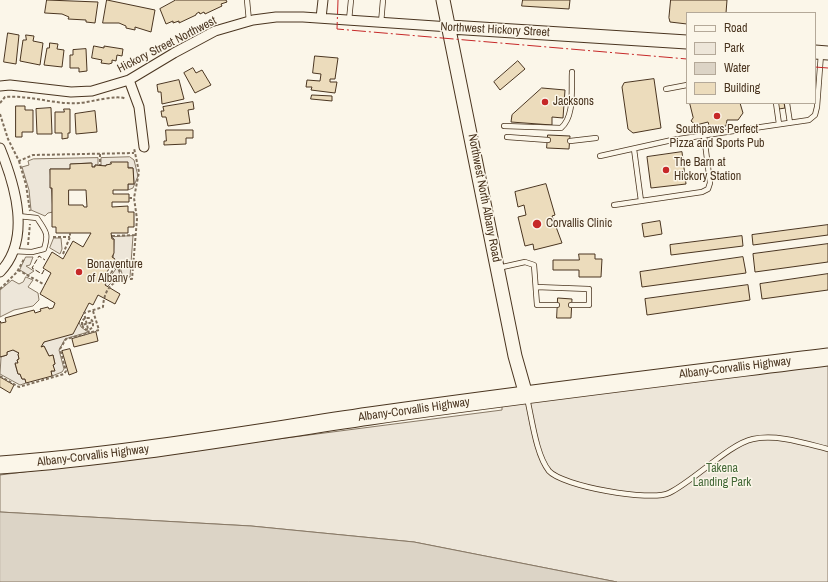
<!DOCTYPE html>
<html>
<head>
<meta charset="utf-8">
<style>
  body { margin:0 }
  #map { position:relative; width:828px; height:582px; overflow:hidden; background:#fbf6e9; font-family:"Archivo Narrow",sans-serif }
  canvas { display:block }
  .legend { position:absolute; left:686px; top:12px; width:130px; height:92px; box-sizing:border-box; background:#fbf6e9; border:1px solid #b4a999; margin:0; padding:5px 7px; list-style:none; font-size:12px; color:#4a3520 }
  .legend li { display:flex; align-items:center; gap:8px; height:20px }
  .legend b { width:20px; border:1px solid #b4a999 }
</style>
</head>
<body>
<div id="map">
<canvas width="828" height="582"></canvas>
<ul class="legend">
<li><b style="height:5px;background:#fbf6e9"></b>Road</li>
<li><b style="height:11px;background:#ede6d9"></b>Park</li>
<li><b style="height:11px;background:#dcd4c6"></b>Water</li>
<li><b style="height:11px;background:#ecdcbc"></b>Building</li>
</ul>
</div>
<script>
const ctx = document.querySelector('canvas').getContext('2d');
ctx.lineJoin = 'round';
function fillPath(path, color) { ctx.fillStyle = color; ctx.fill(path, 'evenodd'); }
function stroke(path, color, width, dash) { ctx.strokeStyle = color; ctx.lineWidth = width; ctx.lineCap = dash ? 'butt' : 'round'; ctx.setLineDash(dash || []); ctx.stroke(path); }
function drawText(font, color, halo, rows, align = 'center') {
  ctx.font = font + ' "Archivo Narrow",sans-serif'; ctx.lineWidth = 3; ctx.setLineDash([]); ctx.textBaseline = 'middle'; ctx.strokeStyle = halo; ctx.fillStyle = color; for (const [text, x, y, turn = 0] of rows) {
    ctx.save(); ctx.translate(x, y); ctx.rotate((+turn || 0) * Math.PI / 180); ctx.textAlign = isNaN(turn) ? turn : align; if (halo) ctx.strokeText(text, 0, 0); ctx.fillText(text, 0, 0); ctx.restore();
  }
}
const green = new Path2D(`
  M130,157L134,160L138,176L133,188L128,190V184H134L133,168L111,164L103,166L101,165V158Z
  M98,158V165H95V167H92L91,163L71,164L70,169H50L53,212L48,213L45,216L31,210L29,190L22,167L29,165L28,161L33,159Z
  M133,236L130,277H123L120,267L113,262L114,239L112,237Z
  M54,238H61L62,249L60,254L50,248Z
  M26,257H33L30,265L26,266L34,271L28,275L20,270Z
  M117,268L119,271L120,278L114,280L107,287L105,285Z
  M26,277L33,280L28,287L38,293L39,300L33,306L14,310L0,317V290L12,280L19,284L23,282Z
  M79,322L81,327L88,332L65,339L59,350L64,369L62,372L52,376L51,371H54L53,365L55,364L53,355L49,356L44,346L41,347L44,342Z
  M13,350L19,353L18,354L19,359L17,360L18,363L15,364L18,374H20L22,379H25L26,383L20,385L0,374L1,357L7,355V352Z
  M828,356V582H617L414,542L251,526L0,512V475L502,410V398Z`);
const water = new Path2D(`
  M0,512L251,526L414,542L617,582H0Z`);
const building = new Path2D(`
  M47,0L98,2L95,23L86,22V20L68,19L69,17L62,14L45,13Z
  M107,0L155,10L151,32L135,27V30L126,28V26L119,23H103Z
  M176,0H226L227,2L221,4L222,6L205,14L204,12L200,14L199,12L196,14V15L179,23V21L173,23V21L166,24L160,9Z
  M523,0H570L569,9L522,6Z
  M671,0H727L726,13H687V24L670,22L669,18Z
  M8,33L19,35L16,64L4,62Z
  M26,35L34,36L33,41L43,43L40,65L20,61L23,40H26Z
  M50,43L58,44L57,49L64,50L62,67L44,65L47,48H49Z
  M94,46L104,48V46L123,49L122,56L117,55L116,61L112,60V63L109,64L101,63L102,60L92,58Z
  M86,49L87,71L79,72V68H70V55H73V50Z
  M315,56L338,58L335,79H330V82H337L335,93L311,90L312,87H306L307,80L320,81L321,74L313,73Z
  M518,61L525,69L500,90L494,82Z
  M193,68L196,73L202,70L211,85L195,93L184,73Z
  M654,79L661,128L633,133L628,129L622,87L624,83Z
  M179,80L184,99L162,104L161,92H158L157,85Z
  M542,88L565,90L563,118L552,117V125L511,122L512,115Z
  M312,95L332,96V101L311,99Z
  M193,102L194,109L188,110L190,123L168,126L166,117H162L161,111H164L163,107Z
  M690,103H740L743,113L738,120H727L726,126L710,128L708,122L696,125L691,121L693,118Z
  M778,103H784L785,108L779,109Z
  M16,106H25V110H33V132H22V137H16Z
  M51,108L52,134H37L36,109Z
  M64,109H70V133H68V138L62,139V133H55V112H64Z
  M95,111L97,132L76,134L75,114Z
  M166,130H193V138H186V144L164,145V141H166Z
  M548,135L570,136L569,149L547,148Z
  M682,152L686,184L651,188L647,157Z
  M111,162H128V168H133L134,184H128V190H113V194H129V202H112V207L128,206V212H134V227H128V233H111L112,239H114V253L112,257L115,259L107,272L111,274L105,285L120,294L115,304L98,295L93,305L89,303L73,334L44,342L41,347L44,346L49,356L53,355L55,364L53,365L55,371H51L52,376L26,383L25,379H22L20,374H18L15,363H18L17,360L19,359L18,354L19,353L13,350L7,352V355L0,357V321L1,323L6,322L5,318L34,310L35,313L41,311L40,309L48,307L49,309L53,308L55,303L40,294L51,273L43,268L52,252L63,259L73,241L83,247L91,233H56V227H52V188H50V169H70V164L92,163V167H95V165L106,166V165L111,164ZM69,190H86L87,207H84L83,205H69Z
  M546,184L555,215L552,216L562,243L534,250L533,244L525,246L518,217L526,215L524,205L518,207L515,192Z
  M660,221L662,234L644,237L642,224Z
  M828,225V235L753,245L752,235Z
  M742,236L743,246L671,255L670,245Z
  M828,244V262L755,272L753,254Z
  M579,254H595V259H602L601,277H579V270H553V260H579Z
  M743,257L746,273L642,287L640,272Z
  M828,274V290L762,299L760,284Z
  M748,285L750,300L647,315L645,299Z
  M558,298L572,299L571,318H557Z
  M96,332L98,341L74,347L72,339Z
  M70,349L77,372L69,375L62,351Z
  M0,377L14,385L10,393L0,387Z`);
const path = new Path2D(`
  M0,103L5,97C31,95 55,105 80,103C92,102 117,94 126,99
  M0,114L8,139L19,161L33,155L134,153
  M100,154V165
  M19,161L26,185L30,211
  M129,198H134
  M112,236L136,235
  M53,237H70
  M28,245L30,224
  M63,254L70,237V233
  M112,263L118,266L122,279
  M18,270L45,285
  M111,273L116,265
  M0,289L17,272L24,259
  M93,311L99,330L89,333L84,313L103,307C104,289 113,278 132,279L137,219L134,198L139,172L134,148
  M82,325V321L85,318H90L93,322L82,325L84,329L89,330L93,327V322
  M0,376L19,387L64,374L66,371L60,349L66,339L89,333`);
const lane = new Path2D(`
  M247,0L249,21
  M349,20L351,0
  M381,23L383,0
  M666,89L687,85
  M776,103L779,124
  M787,103L790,123
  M504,126L561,128C575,116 571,89 572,72
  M507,137L548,140
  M570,141L596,138
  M634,149L641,201
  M600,156L672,140L809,120L815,115L817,107L821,54
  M614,205L702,192L708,189L710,183L704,135
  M12,251L32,252L44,249C49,233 46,232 37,218L18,216
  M498,268L525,262L534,265L537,305H557
  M536,287L589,289V305H571
  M527,398C532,419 536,455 549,471C562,486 651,502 669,493C694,481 729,444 753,439C777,434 804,443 828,449`);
const street = new Path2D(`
  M321,18L323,0
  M129,80L139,107L144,147
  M0,86L10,85L71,92L92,91L129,80L174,53L215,31L253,20L276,17H303L450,27
  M0,148C15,185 32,239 0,272`);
const secondary = new Path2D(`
  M443,0L515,356L526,395
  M450,27L687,42
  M815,52L828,53`);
const highway = new Path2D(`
  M0,465C124,456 247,434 370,416C523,394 675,376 828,357`);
const fence = new Path2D(`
  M44,270L42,274L32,268L39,256L45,260`);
const power = new Path2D(`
  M338,0L337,29L687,59
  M815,67L828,68`);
const markers = [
  [545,102,4,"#c62828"],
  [717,116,4,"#c62828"],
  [666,170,4,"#c62828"],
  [537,224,5,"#c62828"],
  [79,272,4,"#c62828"]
];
const streetNames = [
  ["Northwest Hickory Street",495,30,3],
  ["Hickory Street Northwest",167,45,-27],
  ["Northwest North Albany Road",484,198,79],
  ["Albany-Corvallis Highway",735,368,-7],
  ["Albany-Corvallis Highway",414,410,-8],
  ["Albany-Corvallis Highway",93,456,-7]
];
const poiNames = [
  ["Jacksons",553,102],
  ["Southpaws Perfect",717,130,"center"],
  ["Pizza and Sports Pub",717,144,"center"],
  ["The Barn at",674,163],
  ["Hickory Station",674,177],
  ["Corvallis Clinic",546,224],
  ["Bonaventure",87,265],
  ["of Albany",87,279]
];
const parkNames = [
  ["Takena",722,469],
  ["Landing Park",722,483]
];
fillPath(green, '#ede6d9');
stroke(green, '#887966', 1);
fillPath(water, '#dcd4c6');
stroke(water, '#887966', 1);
fillPath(building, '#ecdcbc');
stroke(building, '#4a3520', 1);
stroke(lane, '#4a3520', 6);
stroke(street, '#4a3520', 11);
stroke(secondary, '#4a3520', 15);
stroke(highway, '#4a3520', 19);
stroke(path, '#7f6f5c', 2, [3, 2]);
stroke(lane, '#fbf6e9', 4.5);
stroke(street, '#fbf6e9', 9);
stroke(secondary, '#fbf6e9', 13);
stroke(highway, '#fbf6e9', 17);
stroke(fence, '#4a3520', 1, [5, 2]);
stroke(power, '#c62828', 1, [14, 3, 2, 3]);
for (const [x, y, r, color] of markers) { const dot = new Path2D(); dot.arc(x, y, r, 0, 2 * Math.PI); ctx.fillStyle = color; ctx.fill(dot); stroke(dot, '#fbf6e9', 1.5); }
drawText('12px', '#4a3520', '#fbf6e9', streetNames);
drawText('12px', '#4a3520', '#fbf6e9', poiNames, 'left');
drawText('12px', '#436837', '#fbf6e9', parkNames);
</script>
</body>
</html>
